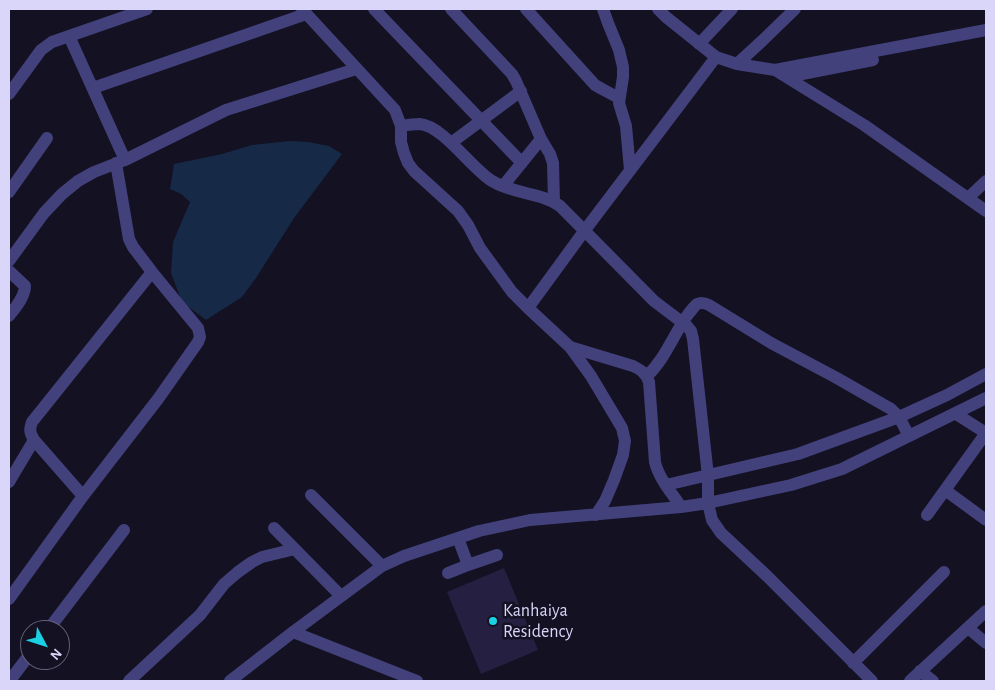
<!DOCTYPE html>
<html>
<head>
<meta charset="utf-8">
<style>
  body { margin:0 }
  #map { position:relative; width:995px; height:690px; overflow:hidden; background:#131122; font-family:"Alegreya Sans",sans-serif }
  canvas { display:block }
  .frame { position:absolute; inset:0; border:10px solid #dad6fa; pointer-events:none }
  .north { position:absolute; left:20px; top:620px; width:50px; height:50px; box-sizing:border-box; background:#131122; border:1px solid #636078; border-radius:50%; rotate:130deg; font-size:14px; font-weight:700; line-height:20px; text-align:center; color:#dad6fa }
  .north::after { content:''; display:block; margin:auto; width:18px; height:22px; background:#1bd0e2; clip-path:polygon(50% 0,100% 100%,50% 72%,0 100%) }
</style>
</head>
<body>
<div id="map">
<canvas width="995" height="690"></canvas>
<div class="frame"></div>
<div class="north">N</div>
</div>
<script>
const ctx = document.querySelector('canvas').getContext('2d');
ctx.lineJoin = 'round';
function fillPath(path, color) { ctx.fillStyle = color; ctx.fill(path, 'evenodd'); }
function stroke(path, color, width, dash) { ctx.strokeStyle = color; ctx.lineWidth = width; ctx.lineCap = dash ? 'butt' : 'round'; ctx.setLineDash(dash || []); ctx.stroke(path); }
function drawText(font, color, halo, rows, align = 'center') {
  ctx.font = font + ' "Alegreya Sans",sans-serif'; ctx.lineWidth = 5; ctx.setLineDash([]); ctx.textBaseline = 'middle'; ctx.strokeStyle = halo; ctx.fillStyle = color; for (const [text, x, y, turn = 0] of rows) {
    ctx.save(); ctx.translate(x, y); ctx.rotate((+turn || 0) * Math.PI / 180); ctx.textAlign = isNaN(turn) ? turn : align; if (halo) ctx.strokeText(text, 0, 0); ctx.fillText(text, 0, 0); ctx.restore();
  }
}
const water = new Path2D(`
  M290,141L308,142L329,146L342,154L294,218L256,278L242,297L206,320L182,302L171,273L173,242L190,202L181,194L170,189L174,164L222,154L252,145Z`);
const building = new Path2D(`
  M504,568L538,650L481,674L447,592Z`);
const minor = new Path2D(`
  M302,9L395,110L401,126V142L404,153L408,163L414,171L458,211L468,225L480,248L512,292L528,308L570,347L591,376L622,428L625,441L623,455L614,480L605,501L596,515
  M374,9L522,163
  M451,9L512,74L516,81L541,139L550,154L553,163L554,202
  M526,9L595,85L602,89L619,98
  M603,9L608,23L619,50L623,67V77L619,103L626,126L630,170
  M658,9L666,17L716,57L737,64L775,70L986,30
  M69,36L125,160
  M699,44L732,9
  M737,64L762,41L795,9
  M775,70L864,125L986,211
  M787,77L873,60
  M93,88L306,14
  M9,94L41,50L52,42L147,9
  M401,126C407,125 414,124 420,124C443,126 472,169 492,181C513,194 540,192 560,206L654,301L687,326L691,331L693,339L708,476V503L712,520L721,533L767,576L872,681
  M451,143L521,91
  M503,186L541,139
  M9,192L47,138
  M968,198L986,181
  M9,261L44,213L62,194L78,181L94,172L125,160L226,110L356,69
  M9,271L25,286C25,297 15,308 9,316
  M528,308L585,230L716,57
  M570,347L633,366C641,370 646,373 649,382L655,462C659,479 672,493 681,507
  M647,376C666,358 674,333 689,313C692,310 694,306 697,304C701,302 705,303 709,305L771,343L835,377L891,409L899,417L909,436
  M956,414L986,433
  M9,482L34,440
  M666,485L798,454L899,417L947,395L986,374
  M945,490L986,520
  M311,495L382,566
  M83,496L34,440C30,433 29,430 32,422L152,272
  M927,515L986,433
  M274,528L341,596
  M458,538L468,565L497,555
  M448,573L468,565
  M9,599L83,496L158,399L198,342L200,337L198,328L152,272L133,247L129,239L116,163
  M968,628L986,643
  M48,630L124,530
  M293,632L417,681
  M853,663L944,572
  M920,671L933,681
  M11,679L30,654
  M129,681L200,615L224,584L238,572L252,562L262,557L295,549
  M230,681L293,632L382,566L404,556L479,531L530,520L681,507L708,503L791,485L842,469L986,398
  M910,681L986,611`);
const markers = [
  [493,621,5,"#1bd0e2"]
];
const poiNames = [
  ["Kanhaiya",503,611],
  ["Residency",503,632]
];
fillPath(water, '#162947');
fillPath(building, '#251f41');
stroke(minor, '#43417b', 12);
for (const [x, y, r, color] of markers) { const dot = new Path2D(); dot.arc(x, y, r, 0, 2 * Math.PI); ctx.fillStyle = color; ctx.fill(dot); stroke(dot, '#131122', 2); }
drawText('18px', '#dad6fa', '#131122', poiNames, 'left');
</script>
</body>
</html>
